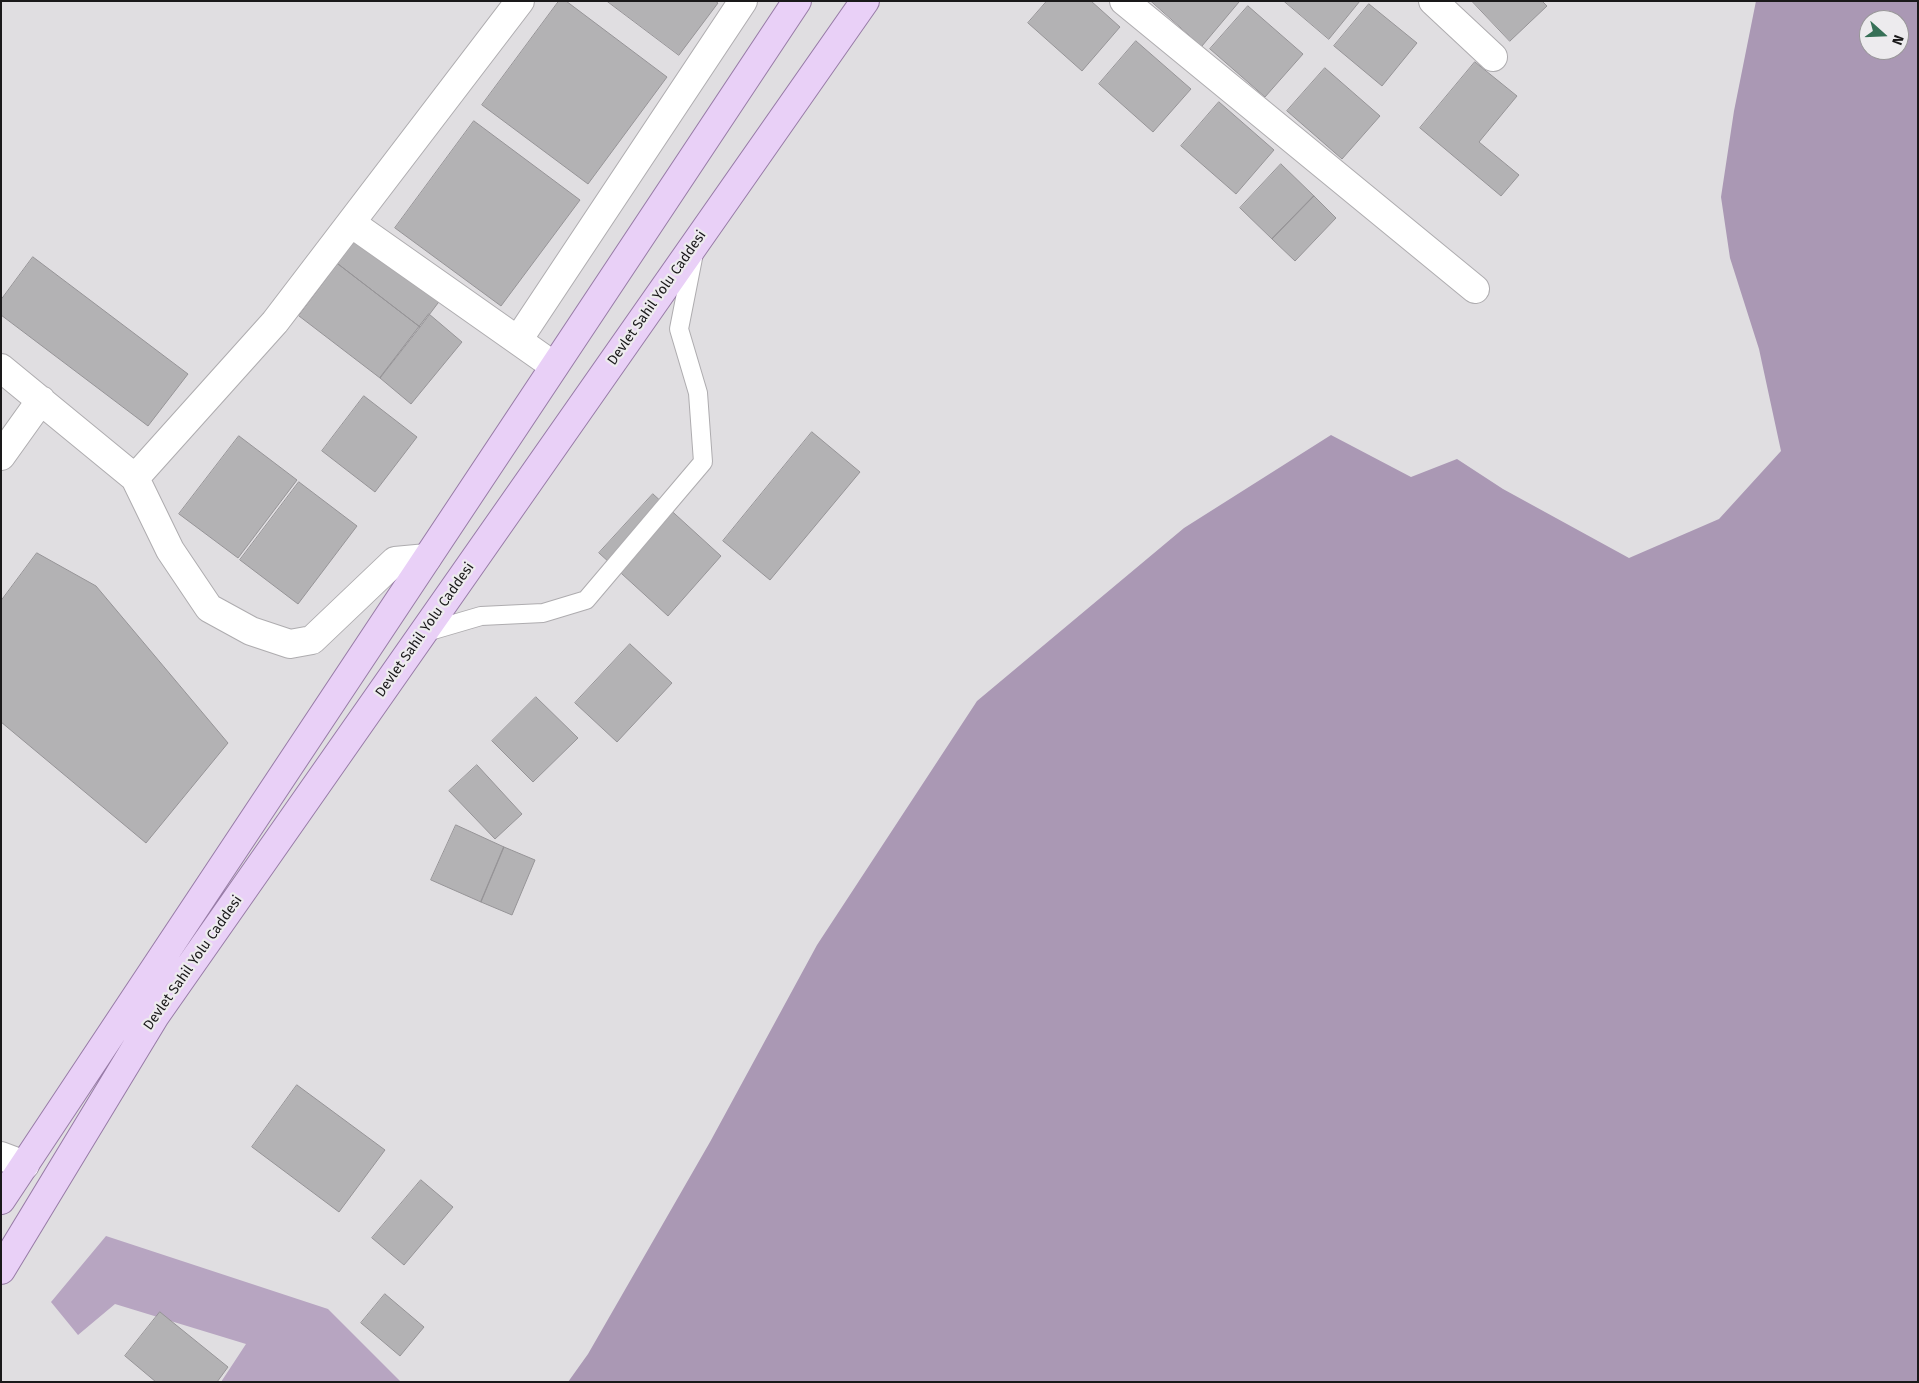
<!DOCTYPE html>
<html>
<head>
<meta charset="utf-8">
<style>
  body { margin:0 }
  #map { position:relative; width:1919px; height:1383px; overflow:hidden; background:#e0dee1; font-family:"Fira Sans",sans-serif }
  canvas { display:block }
  .frame { position:absolute; inset:0; border:2px solid #1a191a; pointer-events:none }
  .north { position:absolute; left:1859px; top:10px; width:50px; height:50px; box-sizing:border-box; background:#edebee; border:1px solid #999799; border-radius:50%; rotate:110deg; font-size:14px; font-weight:700; line-height:20px; text-align:center; color:#1a191a }
  .north::after { content:''; display:block; margin:auto; width:18px; height:22px; background:#377057; clip-path:polygon(50% 0,100% 100%,50% 72%,0 100%) }
</style>
</head>
<body>
<div id="map">
<canvas width="1919" height="1383"></canvas>
<div class="frame"></div>
<div class="north">N</div>
</div>
<script>
const ctx = document.querySelector('canvas').getContext('2d');
ctx.lineJoin = 'round';
function fillPath(path, color) { ctx.fillStyle = color; ctx.fill(path, 'evenodd'); }
function stroke(path, color, width, dash) { ctx.strokeStyle = color; ctx.lineWidth = width; ctx.lineCap = dash ? 'butt' : 'round'; ctx.setLineDash(dash || []); ctx.stroke(path); }
function drawText(font, color, halo, rows, align = 'center') {
  ctx.font = font + ' "Fira Sans",sans-serif'; ctx.lineWidth = 4.5; ctx.setLineDash([]); ctx.textBaseline = 'middle'; ctx.strokeStyle = halo; ctx.fillStyle = color; for (const [text, x, y, turn = 0] of rows) {
    ctx.save(); ctx.translate(x, y); ctx.rotate((+turn || 0) * Math.PI / 180); ctx.textAlign = isNaN(turn) ? turn : align; if (halo) ctx.strokeText(text, 0, 0); ctx.fillText(text, 0, 0); ctx.restore();
  }
}
const forest = new Path2D(`
  M106,1236L328,1309L401,1382H221L246,1344L115,1304L78,1335L51,1302Z`);
const water = new Path2D(`
  M1756,1H1918V1382H568L588,1354L710,1142L817,945L977,701L1184,528L1331,435L1411,477L1457,459L1503,489L1629,558L1719,519L1781,451L1759,349L1730,258L1721,197L1734,111ZM1869,20H1899V50H1869Z`);
const building = new Path2D(`
  M559,1H566L667,77L588,184L482,105Z
  M607,1H715L718,3L679,55Z
  M1047,1H1091L1120,27L1082,71L1028,23Z
  M1151,1H1238L1239,2L1202,46Z
  M1284,1H1360L1329,39Z
  M1472,1H1542L1547,6L1510,41Z
  M1369,4L1417,43L1382,86L1334,46Z
  M1248,6L1303,54L1265,97L1210,49Z
  M1136,41L1191,89L1153,132L1099,84Z
  M1475,62L1517,96L1479,142L1519,175L1501,196L1420,128Z
  M1325,68L1380,116L1342,159L1287,111Z
  M1219,102L1274,150L1236,194L1181,146Z
  M474,121L580,200L501,306L395,228Z
  M1281,164L1314,196L1272,239L1240,208Z
  M1314,196L1336,218L1295,261L1272,239Z
  M359,236L441,299L420,327L338,264Z
  M33,257L188,374L148,426L1,315V300Z
  M338,264L420,327L380,378L299,316Z
  M429,314L462,342L411,404L380,378Z
  M364,396L417,437L375,492L322,451Z
  M812,432L860,472L770,580L723,541Z
  M239,436L297,480L238,558L179,514Z
  M299,482L357,526L298,604L240,560Z
  M653,494L721,556L668,616L599,553Z
  M37,553L96,586L228,743L146,843L1,722V601Z
  M630,644L672,683L617,742L575,703Z
  M536,697L578,738L533,782L492,741Z
  M477,765L522,814L495,839L449,791Z
  M456,825L504,847L481,902L431,880Z
  M504,847L535,860L512,915L481,902Z
  M297,1085L385,1150L339,1212L252,1147Z
  M421,1180L453,1207L404,1265L372,1238Z
  M385,1294L424,1327L400,1356L361,1323Z
  M160,1312L228,1367L217,1382H156L125,1356Z`);
const lane = new Path2D(`
  M423,633L481,616L543,613L586,600L703,462L698,393L679,329L694,253`);
const street = new Path2D(`
  M1124,1L1475,289
  M1433,1L1493,57
  M351,223L554,366
  M518,340L743,1
  M1,368L135,478L170,550L209,608L251,631L290,644L312,640L395,561L427,558
  M1,456L41,400
  M135,478L275,322L520,1
  M1,1156L25,1165`);
const primary = new Path2D(`
  M1,1200L797,1
  M1,1270L155,1016L865,1`);
const streetNames = [
  ["Devlet Sahil Yolu Caddesi",657,298,-55],
  ["Devlet Sahil Yolu Caddesi",425,630,-55],
  ["Devlet Sahil Yolu Caddesi",193,963,-55]
];
fillPath(forest, '#b7a5c1');
fillPath(water, '#aa98b4');
fillPath(building, '#b3b2b4');
stroke(building, '#969497', 1);
stroke(lane, '#aeacaf', 20);
stroke(street, '#aeacaf', 30);
stroke(primary, '#977ba6', 30);
stroke(lane, '#fff', 18);
stroke(street, '#fff', 28);
stroke(primary, '#e9d0f7', 28);
drawText('14px', '#1a191a', '#edebee', streetNames);
</script>
</body>
</html>
